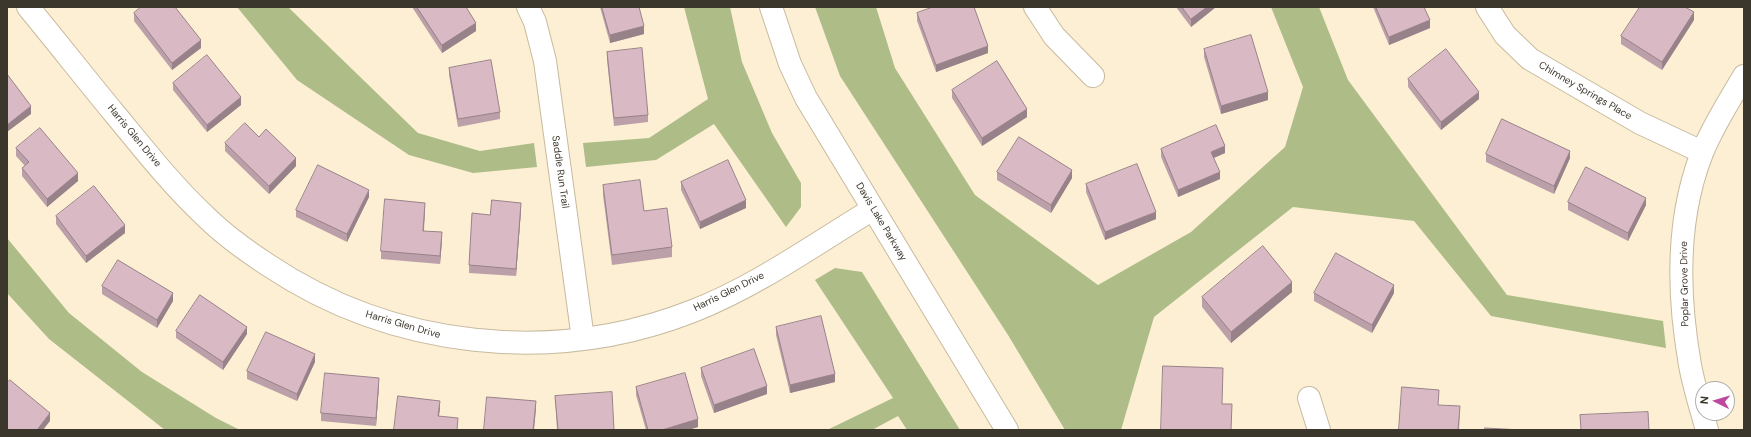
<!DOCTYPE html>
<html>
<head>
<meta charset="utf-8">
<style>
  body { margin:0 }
  #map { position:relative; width:1751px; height:437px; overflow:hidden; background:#fdefd3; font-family:"DM Sans",sans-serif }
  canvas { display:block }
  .frame { position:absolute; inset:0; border:8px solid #3c372c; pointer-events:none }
  .north { position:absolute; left:1695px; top:381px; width:40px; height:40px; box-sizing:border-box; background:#fefefe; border:1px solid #b0aeaa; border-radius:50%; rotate:275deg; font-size:11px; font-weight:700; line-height:16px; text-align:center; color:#3c372c }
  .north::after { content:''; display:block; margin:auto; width:14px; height:18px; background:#bd48a0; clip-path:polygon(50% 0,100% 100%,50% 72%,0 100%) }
</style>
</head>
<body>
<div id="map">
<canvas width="1751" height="437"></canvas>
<div class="frame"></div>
<div class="north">N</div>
</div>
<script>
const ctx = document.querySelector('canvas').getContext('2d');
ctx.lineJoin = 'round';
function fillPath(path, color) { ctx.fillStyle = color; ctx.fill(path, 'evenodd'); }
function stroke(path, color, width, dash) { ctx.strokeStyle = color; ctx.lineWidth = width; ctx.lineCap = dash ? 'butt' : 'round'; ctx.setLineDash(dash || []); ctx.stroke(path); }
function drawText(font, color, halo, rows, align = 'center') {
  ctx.font = font + ' "DM Sans",sans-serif'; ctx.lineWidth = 3; ctx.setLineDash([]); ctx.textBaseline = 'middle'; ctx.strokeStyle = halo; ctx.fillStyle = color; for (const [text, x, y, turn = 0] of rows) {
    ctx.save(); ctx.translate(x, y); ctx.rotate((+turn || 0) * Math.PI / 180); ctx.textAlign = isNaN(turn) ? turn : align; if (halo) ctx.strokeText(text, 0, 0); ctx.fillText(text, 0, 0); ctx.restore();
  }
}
const forest = new Path2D(`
  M237,7H288L418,133L480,151L534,143L537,167L473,173L409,155L297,80Z
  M684,7H730L742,62L772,133L801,183V207L786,227L714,124L656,160L586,167L583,143L649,138L708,99Z
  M815,7H876L895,68L975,195L1098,285L1191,232L1285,147L1303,87L1271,7H1319L1348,80L1507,295L1663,321L1666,348L1491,316L1414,221L1293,207L1154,317L1121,430H1065L1008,335L840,76Z
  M7,238L69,313L142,372L216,418L240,430H165L49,339L7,293Z
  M835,268L862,272L960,430H907L898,416L872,430H827L893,398L815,280Z`);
const minor = new Path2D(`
  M28,7C57,42 85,78 114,113C143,148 171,184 204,215C223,234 245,250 268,265C392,348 553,366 693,311C757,286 815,244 873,209
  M528,7L535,22L545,61L583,339
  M771,7L790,64L806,98L1007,430
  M1035,7L1054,36L1093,76
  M1487,7L1505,35L1530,59L1640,123L1702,152
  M1309,398L1319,430
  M1707,430C1701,409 1694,387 1690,365C1678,297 1676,219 1702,153C1713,126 1729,101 1744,76`);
const wall = new Path2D(`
  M412,7H466L476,31L442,53Z
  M600,7H639L644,34L610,43Z
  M1176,7H1216L1191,27Z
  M1373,7H1424L1430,28L1389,45Z
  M134,13L201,48L172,70L134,21Z
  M917,13L988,53L936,72L917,21Z
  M1694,20L1662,70L1621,44V36Z
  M1204,49L1268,100L1221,114L1204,57Z
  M607,52L648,115V122L614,126L607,60Z
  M449,68L500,112V119L458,127L449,75Z
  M1408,79L1479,99L1441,130L1408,87Z
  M173,83L241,105L207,132L173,90Z
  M952,90L1027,117L982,146L952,98Z
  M259,137L296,166L269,194L225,151V143Z
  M16,148L78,181L47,207L22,176V168L25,166L16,156Z
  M1161,149L1225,153L1214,158L1220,179L1178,197L1161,157Z
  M1486,154L1570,158L1554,194L1486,162Z
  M997,172L1072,178L1051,213L997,180Z
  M681,182L746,208L700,229L681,190Z
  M1086,184L1156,219L1105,240L1086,192Z
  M603,185L672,247V257L612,265L603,195Z
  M369,197L347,242L296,217V210Z
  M1568,202L1646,205L1628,241L1568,210Z
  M425,210L424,231L442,240L440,264L381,259V251Z
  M521,210L516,276L469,273V265L490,215Z
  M56,216L125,233L86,263L56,224Z
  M102,286L173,301L157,328L102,294Z
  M1292,292L1231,343L1202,307V297Z
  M1314,293H1394L1372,333L1314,301Z
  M776,327L835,382L790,393L776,335Z
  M176,331L247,334L223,370L176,338Z
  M315,362L297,401L247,379V371Z
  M701,368L767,394L714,413L701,376Z
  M379,385L376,426L321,421V413Z
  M636,387L698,427L688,430H646L636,395Z
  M555,396L614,430H557Z`);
const shadedWall = new Path2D(`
  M1207,7H1216L1191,27V19Z
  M1694,12V20L1662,70V62Z
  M1430,20V28L1389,45V37Z
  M476,23V31L442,53V45Z
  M644,26V34L610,43V35Z
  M201,40V48L172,70V63Z
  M988,46V53L936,72V65Z
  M1268,92V100L1221,114V106Z
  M1479,92V99L1441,130V122Z
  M241,97V105L207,132V125Z
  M31,106V114L7,132V125Z
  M1027,109V117L982,146V138Z
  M1225,146V153L1211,159V152Z
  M1570,151V158L1554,194V186Z
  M296,158V166L269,194V186Z
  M1072,170V178L1051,213V205Z
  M1220,172V179L1178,197V190Z
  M78,173V181L47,207V199Z
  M369,190V197L347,242V234Z
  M1646,198V205L1628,241V233Z
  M746,200V208L700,229V222Z
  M425,203V210L423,238V231Z
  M521,203V210L516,276V269Z
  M1156,212V219L1105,240V232Z
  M125,225V233L86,263V256Z
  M442,232V240L440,264V256Z
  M1292,282V292L1231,343V332Z
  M1394,285V293L1372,333V325Z
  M173,293V301L157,328V320Z
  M247,327V334L223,370V362Z
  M315,354V362L297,401V394Z
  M835,374V382L790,393V385Z
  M379,378V385L376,426V418Z
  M767,386V394L714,413V405Z
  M440,401V409L438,423V416Z
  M536,401V409L534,430H533Z
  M1460,406L1459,430H1458Z
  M50,413V421L43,430H37Z
  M698,419V427L688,430H662Z`);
const building = new Path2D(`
  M141,7H175L201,40L172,63L134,13Z
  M417,7H466L476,23L442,45Z
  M602,7H639L644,26L610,35Z
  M933,7H974L988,46L936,65L917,13Z
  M1182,7H1207L1191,19Z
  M1376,7H1424L1430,20L1389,37Z
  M1640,7H1685L1694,12L1662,62L1621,36Z
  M1251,35L1268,92L1221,106L1204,49Z
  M642,48L648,115L614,118L607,52Z
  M1446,49L1479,92L1441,122L1408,79Z
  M207,55L241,97L207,125L173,83Z
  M491,60L500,112L458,119L449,68Z
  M997,61L1027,109L982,138L952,90Z
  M7,74L31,106L7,125Z
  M1502,119L1570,151L1554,186L1486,154Z
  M245,123L259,137L266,129L296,158L269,186L225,143Z
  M1216,125L1225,146L1211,152L1220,172L1178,190L1161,149Z
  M40,128L78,173L47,199L22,168L29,162L16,148Z
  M1019,137L1072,170L1051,205L997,172Z
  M728,160L746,200L700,222L681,182Z
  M1137,164L1156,212L1105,232L1086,184Z
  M318,165L369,190L347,234L296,210Z
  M1586,167L1646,198L1628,233L1568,202Z
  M640,180L644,211L667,208L672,247L612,255L603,185Z
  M94,186L125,225L86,256L56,216Z
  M385,199L425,203L423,231L442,232L440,256L381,251Z
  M492,200L521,203L516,269L469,265L472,213L490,215Z
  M1263,246L1292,282L1231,332L1202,297Z
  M1336,253L1394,285L1372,325L1314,293Z
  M118,260L173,293L157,320L102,286Z
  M200,295L247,327L223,362L176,331Z
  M821,316L835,374L790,385L776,327Z
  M266,332L315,354L297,394L247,371Z
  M754,349L767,386L714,405L701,368Z
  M1163,366L1223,368L1222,404H1232L1231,430H1161Z
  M325,373L379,378L376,418L321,413Z
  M685,373L698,419L662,430H648L636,387Z
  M10,380L50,413L37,430H7V383Z
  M1402,387L1439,390L1438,405L1460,406L1458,430H1399Z
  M612,392L614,430H558L555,396Z
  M398,396L440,401L438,416L458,418L457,430H394Z
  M487,397L536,401L533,430H484Z
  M1648,412L1649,430H1581L1580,415Z
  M1485,428L1521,430H1485Z`);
const streetNames = [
  ["Chimney Springs Place",1585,91,30],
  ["Harris Glen Drive",134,136,50],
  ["Saddle Run Trail",560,172,82],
  ["Davis Lake Parkway",881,222,59],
  ["Poplar Grove Drive",1685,284,-91],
  ["Harris Glen Drive",729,292,-26],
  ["Harris Glen Drive",403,325,16]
];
fillPath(forest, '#aebc88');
stroke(minor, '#c7ba9f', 24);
stroke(minor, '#fff', 22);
fillPath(wall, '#bb9fa9');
fillPath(shadedWall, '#988289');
fillPath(building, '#d9b9c4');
stroke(building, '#988289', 1);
drawText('10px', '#3c372c', '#fefefe', streetNames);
</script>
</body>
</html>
